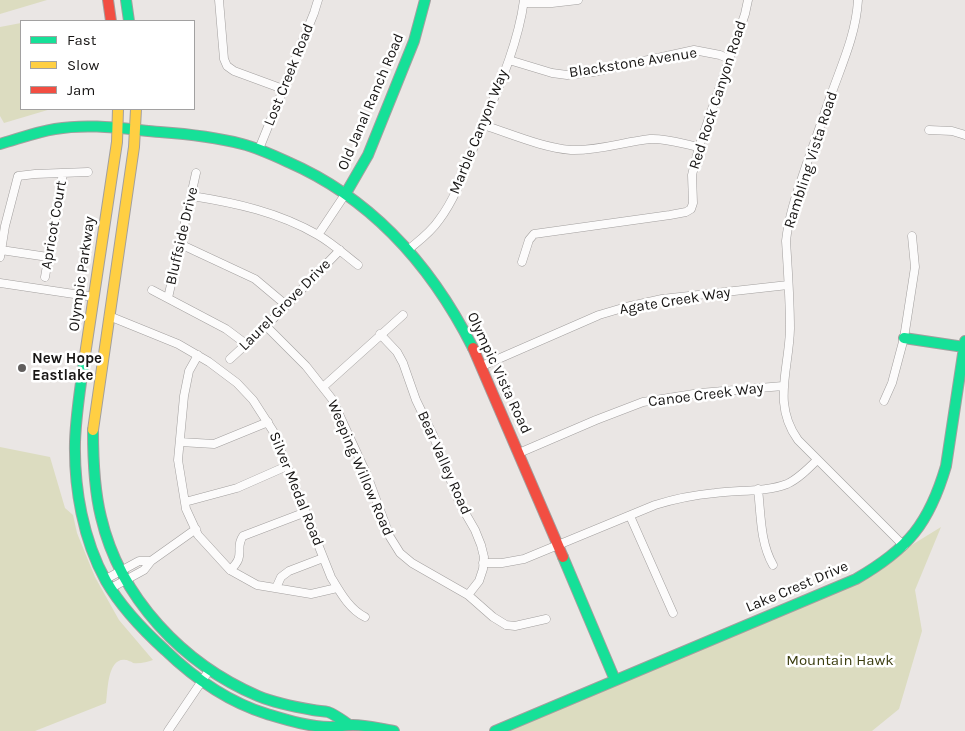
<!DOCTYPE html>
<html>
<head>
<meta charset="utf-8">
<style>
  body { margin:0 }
  #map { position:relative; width:965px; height:731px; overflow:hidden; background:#eae6e4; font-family:Karla,sans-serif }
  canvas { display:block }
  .legend { position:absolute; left:20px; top:20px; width:175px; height:90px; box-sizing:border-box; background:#fff; border:1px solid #a2a1a1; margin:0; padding:6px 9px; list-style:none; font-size:15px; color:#171514 }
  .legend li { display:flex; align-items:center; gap:10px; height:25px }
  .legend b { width:25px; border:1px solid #a2a1a1 }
</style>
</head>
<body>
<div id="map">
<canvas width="965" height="731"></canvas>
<ul class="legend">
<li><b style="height:6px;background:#16e098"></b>Fast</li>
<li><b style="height:6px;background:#ffcf43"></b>Slow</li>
<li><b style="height:6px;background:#f24e42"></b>Jam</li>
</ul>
</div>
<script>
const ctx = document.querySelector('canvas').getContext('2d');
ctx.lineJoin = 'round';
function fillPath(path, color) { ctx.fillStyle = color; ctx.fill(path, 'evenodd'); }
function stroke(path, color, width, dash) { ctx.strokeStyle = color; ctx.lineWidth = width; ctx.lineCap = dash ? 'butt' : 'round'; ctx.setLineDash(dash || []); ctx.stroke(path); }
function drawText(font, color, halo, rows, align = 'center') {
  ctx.font = font + ' Karla,sans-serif'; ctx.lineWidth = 5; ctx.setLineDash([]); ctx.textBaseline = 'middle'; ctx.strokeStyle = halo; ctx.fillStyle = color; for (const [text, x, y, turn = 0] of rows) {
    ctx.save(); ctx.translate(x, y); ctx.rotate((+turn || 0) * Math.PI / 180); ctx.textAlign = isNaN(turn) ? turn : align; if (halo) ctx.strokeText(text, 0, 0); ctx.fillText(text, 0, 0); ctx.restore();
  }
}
const green = new Path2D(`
  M0,0H47L0,14Z
  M21,23V109H51L4,123L0,116V27Z
  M0,447L50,457L65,508L73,515L77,533L95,577L119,620L153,660C147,662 140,664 133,663C132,662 127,660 126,660C107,657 108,691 106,703L35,731H0Z
  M941,527L915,590L922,631L899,709L872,731H494L871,570Z`);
const street = new Path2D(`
  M219,0L224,59L227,66L234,71L283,89
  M858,0C856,34 842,64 831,95C823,117 816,139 808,160C799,187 789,213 786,241C788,271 790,300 790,329C789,370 772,404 798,440L904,546
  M524,3H552L578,0
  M509,60L552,73L567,75L593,72L694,50L720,55L729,59
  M483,125C512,134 540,147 571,150C599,151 623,142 650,139C666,138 683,144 699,147
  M929,130L952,131L965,135
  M259,149L314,13L318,0
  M192,196C236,203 278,212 318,235C332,243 345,255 358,265
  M318,235L346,193
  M180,244L255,279L286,305
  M409,249C420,240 431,232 439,220C458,195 467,163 479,134C497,91 518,46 524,0
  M1,250L48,257
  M0,257L5,226L18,176L35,174L88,172
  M522,262L529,240L534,234L670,215L686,212L691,209L693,203L692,175L699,147L745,14L748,0
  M45,277L63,173
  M0,283L94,297
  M152,290L226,329L246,344
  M168,298L196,173
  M109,316L178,344L209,362L237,383L253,400L273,431L331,577C340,592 349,609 365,617
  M266,326L306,366L332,399L367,475L390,537L400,553L412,563L468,595L493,617L506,625L515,626L546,619
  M380,334L397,352L403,363L416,400L433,435L460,504L475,530L481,545L484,557L483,569L479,581L468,595
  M198,355L189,371L184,396L178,460L186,509L198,535L230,570L257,585L311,594L337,588
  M230,359L266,326L340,250
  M482,366L599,315L626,307L662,299L788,285
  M323,387L403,315
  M884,401L892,383L904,338L915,267L912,236
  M180,442L214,444L268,422
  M519,453L596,420L643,402L700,393L783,386
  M758,489C761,515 760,542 773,565
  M185,502L237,488L287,466
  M630,516L673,613
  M483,563H502L524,559L655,505C674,499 694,495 715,493C737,490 767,492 787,484C798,479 808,469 817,460
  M230,570C247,555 234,549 243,536L306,512
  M106,579L139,561H151
  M111,588L144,570L151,561L196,529
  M276,588L281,577L289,571L323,558
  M168,731L210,669`);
const fast = new Path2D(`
  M126,0L129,21
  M0,144C18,139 36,132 55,129C90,123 125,129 160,132C188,134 215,137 242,144C258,148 273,155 288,162C373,199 432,267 473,348
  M346,193L368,155L414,41L425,0
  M904,338L964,347
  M85,355C81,383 76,412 75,442C74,488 83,540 106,581C121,607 143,630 165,650C194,678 228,702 267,714C287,720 309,727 330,727C338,727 345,725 353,725C367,725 380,729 394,731
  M93,430C93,459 94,489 101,517C120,598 183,664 258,696C275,703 295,707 313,710C318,711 324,711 328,712C336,715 342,720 348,724
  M563,557L615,680
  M495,731L856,579C908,549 929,524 946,466L965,341`);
const slow = new Path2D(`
  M85,355L117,142L118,109
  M93,430L134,147L136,109`);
const jam = new Path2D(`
  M108,0L111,21
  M473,348L563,557`);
const markers = [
  [22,368,5,"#615e5d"]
];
const streetNames = [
  ["Blackstone Avenue",633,63,-9],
  ["Lost Creek Road",289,75,-68],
  ["Red Rock Canyon Road",718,95,-72],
  ["Old Janal Ranch Road",371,102,-67],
  ["Marble Canyon Way",479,132,-68],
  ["Rambling Vista Road",811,160,-72],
  ["Apricot Court",54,225,-80],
  ["Bluffside Drive",182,236,-77],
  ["Olympic Parkway",82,274,-82],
  ["Agate Creek Way",675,301,-9],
  ["Laurel Grove Drive",285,305,-45],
  ["Olympic Vista Road",499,373,65],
  ["Canoe Creek Way",706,395,-7],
  ["Bear Valley Road",444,463,66],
  ["Weeping Willow Road",360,468,67],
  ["Silver Medal Road",296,489,68],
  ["Lake Crest Drive",797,587,-23]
];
const poiNames = [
  ["New Hope",32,359],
  ["Eastlake",32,376]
];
const parkNames = [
  ["Mountain Hawk",840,661]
];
fillPath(green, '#dcdcc0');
stroke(street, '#a29f9e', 9);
stroke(fast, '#a29f9e', 12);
stroke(slow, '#a29f9e', 12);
stroke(jam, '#a29f9e', 12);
stroke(street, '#fcfbfb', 8);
stroke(fast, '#16e098', 10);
stroke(slow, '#ffcf43', 10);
stroke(jam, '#f24e42', 10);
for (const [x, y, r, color] of markers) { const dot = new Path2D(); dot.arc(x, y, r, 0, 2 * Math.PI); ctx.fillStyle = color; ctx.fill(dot); stroke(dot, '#fff', 2); }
drawText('15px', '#171514', '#fff', streetNames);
drawText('bold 15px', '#171514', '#fff', poiNames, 'left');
drawText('15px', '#3b3d0f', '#fff', parkNames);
</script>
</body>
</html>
